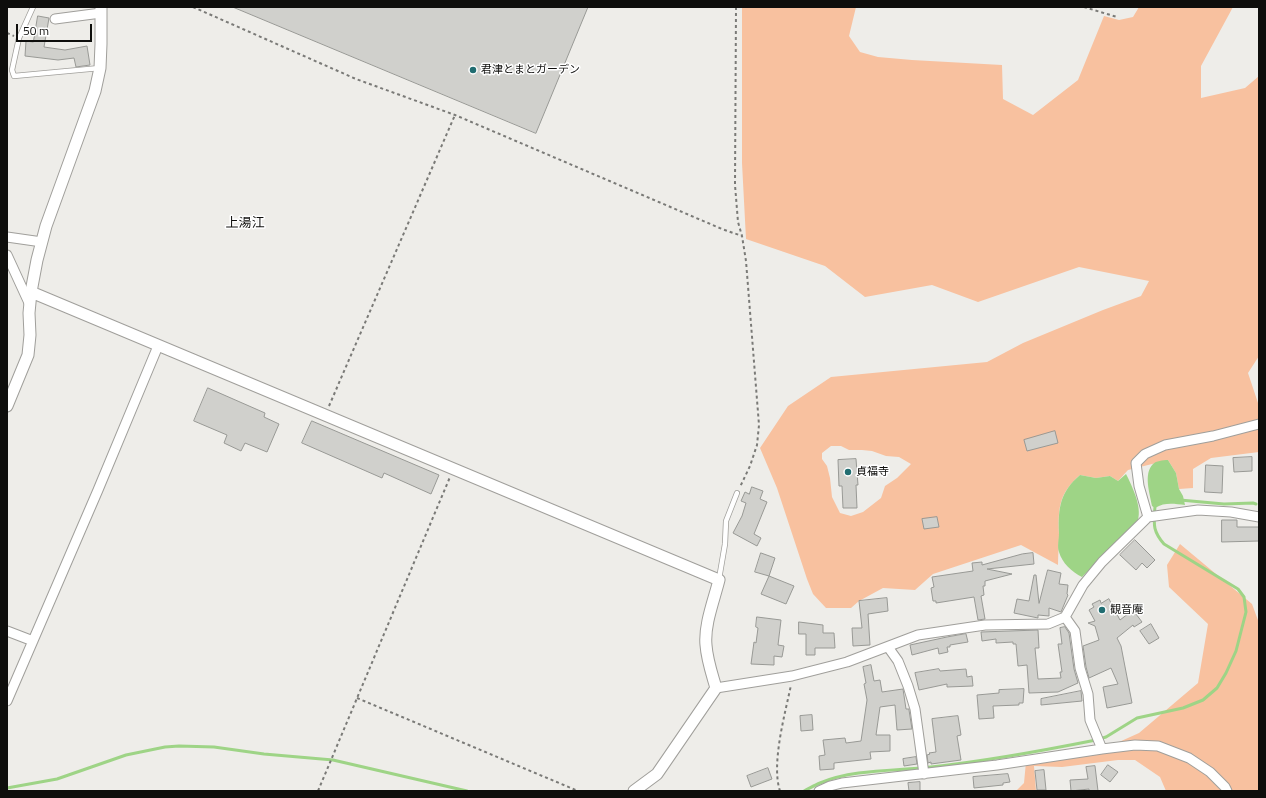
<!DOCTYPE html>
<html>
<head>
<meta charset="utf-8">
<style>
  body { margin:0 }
  #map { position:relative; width:1266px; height:798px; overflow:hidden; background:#eeede9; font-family:"Titillium Web",sans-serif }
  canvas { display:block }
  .frame { position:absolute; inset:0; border:8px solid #0e0e0c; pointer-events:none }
  .scale { position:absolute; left:16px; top:24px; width:76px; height:18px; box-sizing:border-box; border:2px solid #0e0e0c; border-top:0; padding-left:5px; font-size:12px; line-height:14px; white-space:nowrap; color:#0e0e0c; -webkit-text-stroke:3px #fff; paint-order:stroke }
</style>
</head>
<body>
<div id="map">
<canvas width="1266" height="798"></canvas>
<div class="frame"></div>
<div class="scale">50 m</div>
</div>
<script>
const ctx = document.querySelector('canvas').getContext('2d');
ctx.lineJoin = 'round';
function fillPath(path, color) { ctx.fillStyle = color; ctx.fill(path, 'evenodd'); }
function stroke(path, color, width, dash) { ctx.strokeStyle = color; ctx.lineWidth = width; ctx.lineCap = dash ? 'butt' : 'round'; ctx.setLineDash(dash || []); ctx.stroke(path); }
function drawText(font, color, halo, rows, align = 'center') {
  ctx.font = font + ' "Titillium Web","Noto Sans JP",sans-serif'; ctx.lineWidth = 3; ctx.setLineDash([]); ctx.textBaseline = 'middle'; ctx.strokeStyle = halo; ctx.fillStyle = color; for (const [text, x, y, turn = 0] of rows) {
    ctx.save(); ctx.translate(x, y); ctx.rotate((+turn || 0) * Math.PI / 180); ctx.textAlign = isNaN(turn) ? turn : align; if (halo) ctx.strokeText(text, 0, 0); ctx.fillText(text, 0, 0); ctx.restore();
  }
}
const green = new Path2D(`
  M742,7H856L849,36L860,52L878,57L912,60L1002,65L1003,99L1033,115L1078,80L1104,16L1119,20L1133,17L1139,7H1233L1201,66V98L1245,88L1259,76V356L1248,373L1259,406V452L1211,458L1193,469V488L1179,489L1176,473L1168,460L1128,470L1118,481L1110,476L1096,478L1080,475C1059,493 1058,508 1059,534C1059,544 1058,555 1058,565L1021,545L933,574L915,590L883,588L859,601L851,608H826L813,594L807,579L777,488L760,448L788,406L831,377L987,362L1023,343L1103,310L1141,296L1149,281L1079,267L978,302L932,285L865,297L825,266L746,239L742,163ZM831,446H841L849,450H862L872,451L886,456L899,457L911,464L897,478L885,486L881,498L863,512L851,516L840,513L832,497L830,478L827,466L822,459V453Z
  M1180,544L1252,604L1259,623V791H1166L1160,777L1135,760H1118L1062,767L1034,766L1036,791H1016L1024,783L1026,762L1088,756L1139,733L1198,683L1208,624L1169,587L1167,565Z`);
const water = new Path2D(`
  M1168,460L1176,473L1179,489L1183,496L1185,505C1174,504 1165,502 1155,508L1152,506C1150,494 1143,474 1153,464C1156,461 1163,460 1168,460Z
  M1126,474C1132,486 1142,506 1138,520L1082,577C1072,572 1062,563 1059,552C1057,547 1059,539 1059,533C1058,508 1060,492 1080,475L1096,478L1110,476L1118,481Z`);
const stream = new Path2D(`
  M1180,500L1224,504L1253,503L1256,504
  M7,788L57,779L126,755L165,747L179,746L214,747L264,754L333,760L467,791
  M804,791C810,788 815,785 820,783C853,769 896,771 931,767C987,761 1041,751 1096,740L1106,737L1137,718L1183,708L1203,700L1217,688L1226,673L1236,651L1246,612L1244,597L1238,589L1164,544C1152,530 1154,524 1155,506L1157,504`);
const building = new Path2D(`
  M233,7H588L536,133Z
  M38,16L49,18L44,47L65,50L87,46L90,65L76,67L74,58L58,60L25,56L26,41L33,42Z
  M208,388L265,413L264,417L279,424L267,452L245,443L241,451L224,443L227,435L194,421Z
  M312,421L439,475L431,494L384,473L382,478L302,443Z
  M1055,431L1058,443L1027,451L1024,440Z
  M1252,457V471L1234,472L1233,458Z
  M856,459L858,485H856L857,508H843L842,486H839L838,460Z
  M1206,465L1223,466L1222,493L1205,492Z
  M752,487L763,491L760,499L767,502L754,534L761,538L757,546L733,533L742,516L746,503L741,501L745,492L749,494Z
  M937,517L939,527L924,529L922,519Z
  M1222,520H1237V527H1259V541L1222,542Z
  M1135,540L1155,560L1147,568L1142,563L1136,570L1120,555Z
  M761,553L775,558L769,576L794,586L786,604L761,594L769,576L755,572Z
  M1033,553L1034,564L987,569L1012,574L985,581V586H983L984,595L981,596L985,619L978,620L974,597L936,603V601H933L931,588L934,587L932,577L973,571L972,563L982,562V565L1022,554Z
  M1048,570L1061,573L1059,584L1068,585L1067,594L1068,595L1061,612L1049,608V616L1038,615V618L1014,613L1017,599L1029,601L1034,575H1036L1039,603Z
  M887,598L888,611L868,614L870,645L853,646L852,628H862L859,601Z
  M1109,599L1120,620L1133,610L1142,622L1134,627L1133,625L1117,638L1121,646L1132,703L1107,708L1103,687L1118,684L1111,668L1089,678L1086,667L1083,646L1099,640L1095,626L1088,623L1095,621L1089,610L1094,607L1092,604L1100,600L1101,603Z
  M757,617L781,620L778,645L784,646L782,657L774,656V665L751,664L754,642L756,643L758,628L756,627Z
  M799,622L823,625V633H834L835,648H815V655H806V634H799Z
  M1151,624L1159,638L1149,644L1140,631Z
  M1065,627L1069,633L1074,669L1078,683L1058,692L1029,693L1027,665L1018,666L1016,644H1013V642L996,643V639L982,641L981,632L1038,630L1039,648H1035L1038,679L1061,678L1060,672H1062L1058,644H1062L1060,628Z
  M966,634L968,642L950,645V647H947L948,652L939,654L938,648L912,655L910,645L947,637Z
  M871,665L874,681L880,680L882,692L903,689L906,709H909V710L912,729L897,730L895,705L880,707L876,735H890V751L870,752L871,759L834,763V769L820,770L819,756L825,755L823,740L845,738L846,743L861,741L867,700L864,684L866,683L863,667Z
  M939,669L940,671L966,669L967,677L972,676L973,686L947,687V684L919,690L915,673Z
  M1024,689L1023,703H1019V705L993,706L994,718L979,719L977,695L999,693V690Z
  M1081,691L1082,701L1041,705V699Z
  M812,715L813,730L801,731L800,716Z
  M958,716L961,735L957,736L961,760L931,764V762L928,763L927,755L930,754L929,753L936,752L932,719Z
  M916,757L917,764L904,766L903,759Z
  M1108,765L1118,772L1110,782L1101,775Z
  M1095,766L1098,791H1089V789L1071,791L1070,780L1088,779L1086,767Z
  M768,768L772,779L751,787L747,776Z
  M1044,770L1046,790H1037L1035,771Z
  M1008,774L1010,782L1003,783V785L974,788L973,777Z
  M920,782V791H909L908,783Z`);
const path = new Path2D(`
  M193,7L356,79L455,115L722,229L742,236
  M736,7L735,185L738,222L742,236L746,261L759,425L757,445L750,466L740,487
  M1084,7L1117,17
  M7,33L14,36
  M329,406L455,115
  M357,698L578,791
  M318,791L450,477
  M780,791C771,764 785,714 791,685`);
const service = new Path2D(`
  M33,7L19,38L12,70L14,76L100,68
  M719,579L725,544L726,521L737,493`);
const minor = new Path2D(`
  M55,19L101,13
  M7,237L42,242
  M7,255L30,305
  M1148,517L1139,486L1136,463L1145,454L1165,445L1213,436L1259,424
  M1065,617L1075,631L1080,668L1088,694L1090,720L1102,749
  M7,631L33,641
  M888,647L898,661L908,686L915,709L924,774
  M716,688L792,676L847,662L918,635L985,625L1048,624L1065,617L1083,585L1102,562L1148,517L1198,510L1231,512L1259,517
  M7,701L98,490L158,346
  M819,791L830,786L842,783L997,765L1102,749L1135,745L1158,746L1189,758L1210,772L1225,787L1227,791`);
const tertiary = new Path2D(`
  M31,292L719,580C714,600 704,625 706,645C707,660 712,674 716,688L657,774L634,791
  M7,406L28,355L30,335L29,313L31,292L37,260L46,226L95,91L100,68L101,44V7`);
const markers = [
  [473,70,4,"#216d71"],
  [848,472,4,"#216d71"],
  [1102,610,4,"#216d71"]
];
const poiNames = [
  ["君津とまとガーデン",481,70],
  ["貞福寺",856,472],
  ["観音庵",1110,610]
];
const quarterNames = [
  ["上湯江",245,224]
];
fillPath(green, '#f8c19f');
fillPath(water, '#9ed486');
stroke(stream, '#9ed486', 3);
fillPath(building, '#d0d0cc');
stroke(building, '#989995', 1);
stroke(service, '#a09f9b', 6);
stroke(minor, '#a09f9b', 11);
stroke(tertiary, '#a09f9b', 13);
stroke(path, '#7a7a77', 2, [3, 3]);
stroke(service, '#fff', 4.5);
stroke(minor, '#fff', 9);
stroke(tertiary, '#fff', 11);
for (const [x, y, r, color] of markers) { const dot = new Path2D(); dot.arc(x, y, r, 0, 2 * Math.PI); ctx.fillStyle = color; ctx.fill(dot); stroke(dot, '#fff', 1.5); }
drawText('11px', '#0e0e0c', '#fff', poiNames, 'left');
drawText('13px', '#0e0e0c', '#fff', quarterNames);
</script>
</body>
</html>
